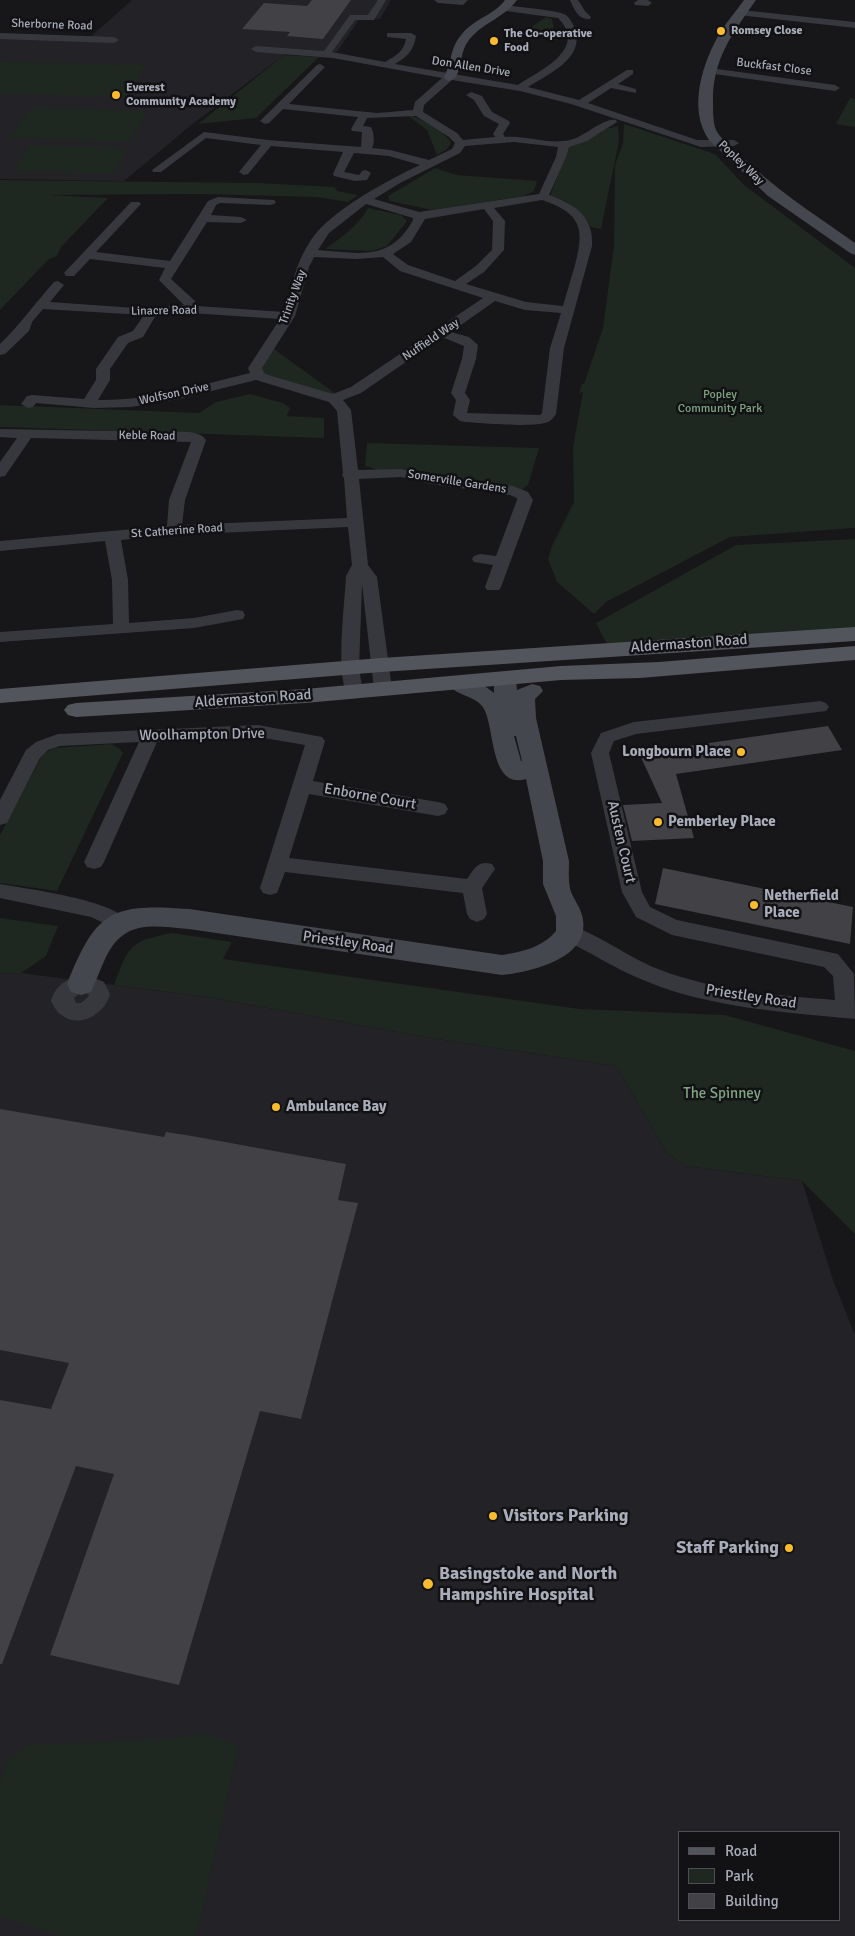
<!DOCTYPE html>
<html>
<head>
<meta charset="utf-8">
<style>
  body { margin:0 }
  #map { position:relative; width:855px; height:1936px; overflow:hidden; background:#171619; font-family:Signika,sans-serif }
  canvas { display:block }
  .legend { position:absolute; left:678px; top:1831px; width:162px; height:90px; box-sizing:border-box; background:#121114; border:1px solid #4e4f56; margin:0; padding:6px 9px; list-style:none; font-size:15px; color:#a8adb9 }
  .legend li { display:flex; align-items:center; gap:10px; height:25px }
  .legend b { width:25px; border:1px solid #4e4f56 }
</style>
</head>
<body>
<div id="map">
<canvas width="855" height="1936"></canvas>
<ul class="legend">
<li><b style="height:6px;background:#53555d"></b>Road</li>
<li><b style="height:14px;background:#1e2720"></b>Park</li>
<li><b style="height:14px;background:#414146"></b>Building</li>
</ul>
</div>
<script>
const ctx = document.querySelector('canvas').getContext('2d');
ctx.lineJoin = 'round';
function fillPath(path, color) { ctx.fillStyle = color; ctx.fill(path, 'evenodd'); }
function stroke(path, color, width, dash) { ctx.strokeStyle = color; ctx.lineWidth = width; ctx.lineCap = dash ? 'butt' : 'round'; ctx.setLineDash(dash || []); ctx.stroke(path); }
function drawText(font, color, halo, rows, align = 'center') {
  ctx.font = font + ' Signika,sans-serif'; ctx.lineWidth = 5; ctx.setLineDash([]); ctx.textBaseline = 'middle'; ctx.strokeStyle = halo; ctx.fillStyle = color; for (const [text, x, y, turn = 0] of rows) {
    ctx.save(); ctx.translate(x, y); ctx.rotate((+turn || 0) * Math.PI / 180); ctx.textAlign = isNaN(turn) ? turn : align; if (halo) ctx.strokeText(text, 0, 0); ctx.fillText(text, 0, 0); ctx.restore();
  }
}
const built = new Path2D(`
  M132,0H391L380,19L360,18L337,52L296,49L284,55L190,126L124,181L0,179V38L86,41Z
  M21,973L214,998L424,1037L616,1066L667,1153L686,1166L802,1181L833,1280L855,1335V1936H0V974ZM679,1832H839V1920H679Z`);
const green = new Path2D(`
  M546,17L552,19L556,40L522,33Z
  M284,55L319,57L256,118L198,124Z
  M0,61L146,65L126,97L0,94Z
  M850,98L855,99V127L836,124Z
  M32,107L148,111L129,142L9,138Z
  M407,115C418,116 447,133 451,143L447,149L437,155L427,130Z
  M624,124L715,154L744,185L855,268V528L730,537L606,602L594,614L557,582L548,559L552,546L574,502L573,447L583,392L579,393L582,384H584L603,328L614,245L615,165L623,143Z
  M618,126L619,141L601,229L591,227C578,211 571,200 550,196L569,146L601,133L602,130Z
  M30,145L127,148L113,174L13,171Z
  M435,168L457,175L537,181L534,191L524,196L432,210L390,201L388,196Z
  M0,180L258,183L335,187L337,191L358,195L348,202L316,197L201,194L50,195L108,198L61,247L57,256L48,260L0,310Z
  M368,208L401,215L407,221L387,246L372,251L325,249C342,237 358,226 368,208Z
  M274,349L336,394L327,395L265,377L260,367Z
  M250,394L283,403L290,408L287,416L324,418V438L0,427V405L199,413L216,402Z
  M367,443L539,448L528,485L519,492L377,472L375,469L365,466Z
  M855,539V628L607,644L596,623L736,545Z
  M111,744L119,748L123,753L57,891L0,883V835L43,754L54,748Z
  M0,918L58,926L46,956L21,973L0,974Z
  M172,933L232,942L223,959L580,1009L725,1015L855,1051V1234L802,1181L686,1166L667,1153L616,1066L424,1037L214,998L114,985C129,946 129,941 172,933Z
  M210,1734L238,1747L199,1926L193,1936H62L0,1917V1781L7,1761L28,1745L160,1739Z`);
const building = new Path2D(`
  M312,0H351L323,39L287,36L290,32L242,29L264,3L307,6Z
  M828,726L842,750L676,774L694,838L632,841L623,805L662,803L639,753Z
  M663,868L853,907L850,944L655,904Z
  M0,1109L164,1137L166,1132L192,1136L346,1164L338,1200L358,1203L301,1419L260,1411L179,1685L50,1655L114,1474L76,1466L2,1664H0V1400L51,1409L69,1363L0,1350Z`);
const street = new Path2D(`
  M378,0H386L374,20H355L332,52L385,62C396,56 404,51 406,39L387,37V33H411L416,36C414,50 407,57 395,64L518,85C539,71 589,49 558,18L506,11L502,8L506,5C518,7 554,10 564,14C569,16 573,24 575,29C585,59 548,74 528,87L579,100L627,70H633V74L618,84L636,89V93L611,88L588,103L697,140H734L739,143L734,146L701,147L571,104L520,91L452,80L424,105L423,112L457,133L463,140L495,137L493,134L499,124L484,116L474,100L466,95L471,92L482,96L492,112L509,121L510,123L503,134L505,137C526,135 549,145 570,140C584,137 604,117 616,120L617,122L587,141L569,147L566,157L549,195C575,204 594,217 592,246L564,348L556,414C554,417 551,421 548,422C535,428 482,423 465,422L460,421L453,415L456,400L451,393L462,359L464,346L442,337L361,393L343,400L351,410L358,470L401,469L431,476L513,486L528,492L533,500L501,587L499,590H487L485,587L493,565L474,562L472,559L474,556L480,554L496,556L517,500V498L510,495L431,484L401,477L359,479L368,565L377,577L392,689L389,693L383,695L377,693L374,689L362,584L359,669L363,691L360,695L354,697L348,695C335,675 345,602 346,576L352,565L348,527L174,535L121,540L128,580L129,623L194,618L237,610L243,611L245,615L243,619L194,628L0,642V632L113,624L112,580L105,541L0,551V541L167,526L169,500L191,442L31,438L5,476L0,477V462L17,438L0,437V429L171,432C182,432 199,430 206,440L185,500L182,525L347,518L344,478L342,475L343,473L337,411L329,402L256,380L179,399L131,407L94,408L36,403L33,407L28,408L21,404L27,396L32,395L84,399L96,380V369L118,337L133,331L144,315L43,309L32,322L29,331L5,354L0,355V344C20,325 35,303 54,282L58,281L64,285L50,302L135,308L184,305L159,280L165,268L90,259L74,276H66L64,273L131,202H139L141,204L139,206L96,252L170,261L208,201L218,197L274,200L276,202L274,204L270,205L220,203L216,205L211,215L241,217L247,220L241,223L207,222L171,279L195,301L197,306L284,312C291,287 296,262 311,240C330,211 388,180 420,165L389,156L354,153L344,172L359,175L362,171L366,170L371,173L367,180L355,181L334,176L333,174L343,152L271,146L248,174L244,175L239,172L261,145L206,138L161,172H153L152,170L204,132L268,140L361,147L362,132L352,131L351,129L358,117L283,109L269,123L265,124L260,121L317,65L320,64L325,67L323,69L289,104L377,113L413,110L415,102L442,78L333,58L256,52L251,49L256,46L324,51L350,15H368ZM416,116L449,137L455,143L452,149L429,160L390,150L372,148C375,143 374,132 371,127L363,126L367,118ZM514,142L558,147L556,157L539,194L419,212L374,199L400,183L460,153L465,146ZM542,200C581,213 585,228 575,265C571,278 567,292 563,306L526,302L466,284L484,272L504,250L505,221L494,208ZM366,204L413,218V220C390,262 359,253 318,250L329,233ZM484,209L493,221L492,250L476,266L455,281L408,265L393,254L411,242L425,219ZM314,257L357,259L383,257L400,271L483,298L351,387L333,394L268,375L264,373L262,368L295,316L309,267ZM495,301L525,310L561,313L550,348L542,413L540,415L467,413L470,400L465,393L476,359L478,345L469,337L451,332ZM190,313L280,319L248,368L250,373C200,385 150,401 98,400L110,380V369L128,343L143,337L156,315Z
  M434,0H468L463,5L438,3Z
  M570,0H578L585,11L591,17L590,19C578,20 574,9 570,0Z
  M638,0H648L652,3L648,6L635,5L634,3Z
  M741,10L855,22V28L738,15L737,13Z
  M0,33L114,37L119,40L114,43L0,39Z
  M710,68L835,85L840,88L835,91L707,73L705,71Z
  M820,701L826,703L829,707L826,711L636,734L614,741L609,753L642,892L650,907L677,920L838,954L854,974L855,1019C784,1012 709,1008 643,980C615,969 589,951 562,939L559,933L562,927L569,925C601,935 627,957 658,969C714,991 776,995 835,1000L833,976L824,967L672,935L636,917L622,892L591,753L601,733L634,722Z
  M258,725L322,737L325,741L313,781L438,802L445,804L448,809L445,814L438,816L309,794L289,858L467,879C474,869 478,860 492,864L495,869L482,888L487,914L484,919L477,922L470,919L467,914L463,893L285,872L277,893L270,895L263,893L260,888L305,745L258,737L157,742L104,862L101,867L94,869L87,867L84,862L139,742L60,746L48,750L40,758L7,823L0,825V800L26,750L36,742L58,734Z
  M0,884C27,889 116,900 128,922L125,927L118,930L91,917L0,898Z
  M87,975L104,982L110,994C105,1014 79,1030 60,1014C56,1011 53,1005 51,1001C56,983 70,977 87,975ZM81,992L89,994L88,997L81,1003H76L74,998Z`);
const secondary = new Path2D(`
  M505,0H517C504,18 482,23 469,40C460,51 462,65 456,77L450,81L446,80L444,77C452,62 450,47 462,34C474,19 494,15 505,0Z
  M744,0H756C732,34 712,60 713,103C713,112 713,122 716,130C720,138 730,146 737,152C773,188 814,214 855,243V255L850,253L768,196L709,140C687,108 703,61 721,31C728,20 737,10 744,0Z
  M505,672L513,674L516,679L517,690L532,684L540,686L543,691L535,699L536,718L569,861C569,871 568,882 571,892C575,901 582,910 583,920C589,959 530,972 502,975L189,929C151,926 124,919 105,959C100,970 96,981 91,992L81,995L71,992L67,984C96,911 111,903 189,909L502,955C522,952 543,947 556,931V916L543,884V861L526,779C488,790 496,723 482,706C473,695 454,695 447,683L450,678C465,674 482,683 494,693V679L497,674ZM514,736H516L522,761H521Z`);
const primary = new Path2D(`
  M855,627V641L381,672L0,703V689L381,658Z
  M855,646V660L640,678L561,680L305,703L76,717L68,715L64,710L68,705L76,703L305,689L561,666L659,662Z`);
const markers = [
  [721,31,5,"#fabc2e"],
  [494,41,5,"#fabc2e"],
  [116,95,5,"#fabc2e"],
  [741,752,5,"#fabc2e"],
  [658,822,5,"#fabc2e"],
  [754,905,5,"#fabc2e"],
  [276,1107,5,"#fabc2e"],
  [493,1516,5,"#fabc2e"],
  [789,1548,5,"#fabc2e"],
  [428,1584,6,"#fabc2e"]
];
const farStreetnames = [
  ["Sherborne Road",52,25,2],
  ["Don Allen Drive",471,67,9],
  ["Buckfast Close",774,67,7],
  ["Popley Way",741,163,44],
  ["Trinity Way",293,297,-70],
  ["Linacre Road",164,311,-1],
  ["Nuffield Way",431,340,-34],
  ["Wolfson Drive",174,394,-12],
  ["Keble Road",147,436,1],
  ["Somerville Gardens",457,482,9],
  ["St Catherine Road",177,531,-4]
];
const farPoinames = [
  ["Romsey Close",731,31],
  ["The Co-operative",504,34],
  ["Food",504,48],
  ["Everest",126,88],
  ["Community Academy",126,102]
];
const farParknames = [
  ["Popley",720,395],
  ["Community Park",720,409]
];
const streetNames = [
  ["Aldermaston Road",689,644,-4],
  ["Aldermaston Road",253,699,-4],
  ["Woolhampton Drive",202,735,-1],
  ["Enborne Court",370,797,10],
  ["Austen Court",621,842,77],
  ["Priestley Road",348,943,8],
  ["Priestley Road",751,997,9]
];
const poiNames = [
  ["Longbourn Place",731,752,"right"],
  ["Pemberley Place",668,822],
  ["Netherfield",764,896],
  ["Place",764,913],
  ["Ambulance Bay",286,1107]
];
const parkNames = [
  ["The Spinney",722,1094]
];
const nearPoinames = [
  ["Visitors Parking",503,1516],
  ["Staff Parking",779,1548,"right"],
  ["Basingstoke and North",439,1574],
  ["Hampshire Hospital",439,1595]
];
fillPath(built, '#232226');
fillPath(green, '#1e2720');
fillPath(building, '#414146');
fillPath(street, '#37383e');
fillPath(secondary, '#45474e');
fillPath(primary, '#53555d');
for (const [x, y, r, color] of markers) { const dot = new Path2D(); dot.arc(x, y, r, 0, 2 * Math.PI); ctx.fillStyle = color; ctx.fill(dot); stroke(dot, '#121114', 2); }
drawText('12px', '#a8adb9', '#121114', farStreetnames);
drawText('bold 12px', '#a8adb9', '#121114', farPoinames, 'left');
drawText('12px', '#7ea582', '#121114', farParknames);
drawText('15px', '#a8adb9', '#121114', streetNames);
drawText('bold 15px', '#a8adb9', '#121114', poiNames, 'left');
drawText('15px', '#7ea582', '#121114', parkNames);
drawText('bold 18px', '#a8adb9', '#121114', nearPoinames, 'left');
</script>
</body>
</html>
